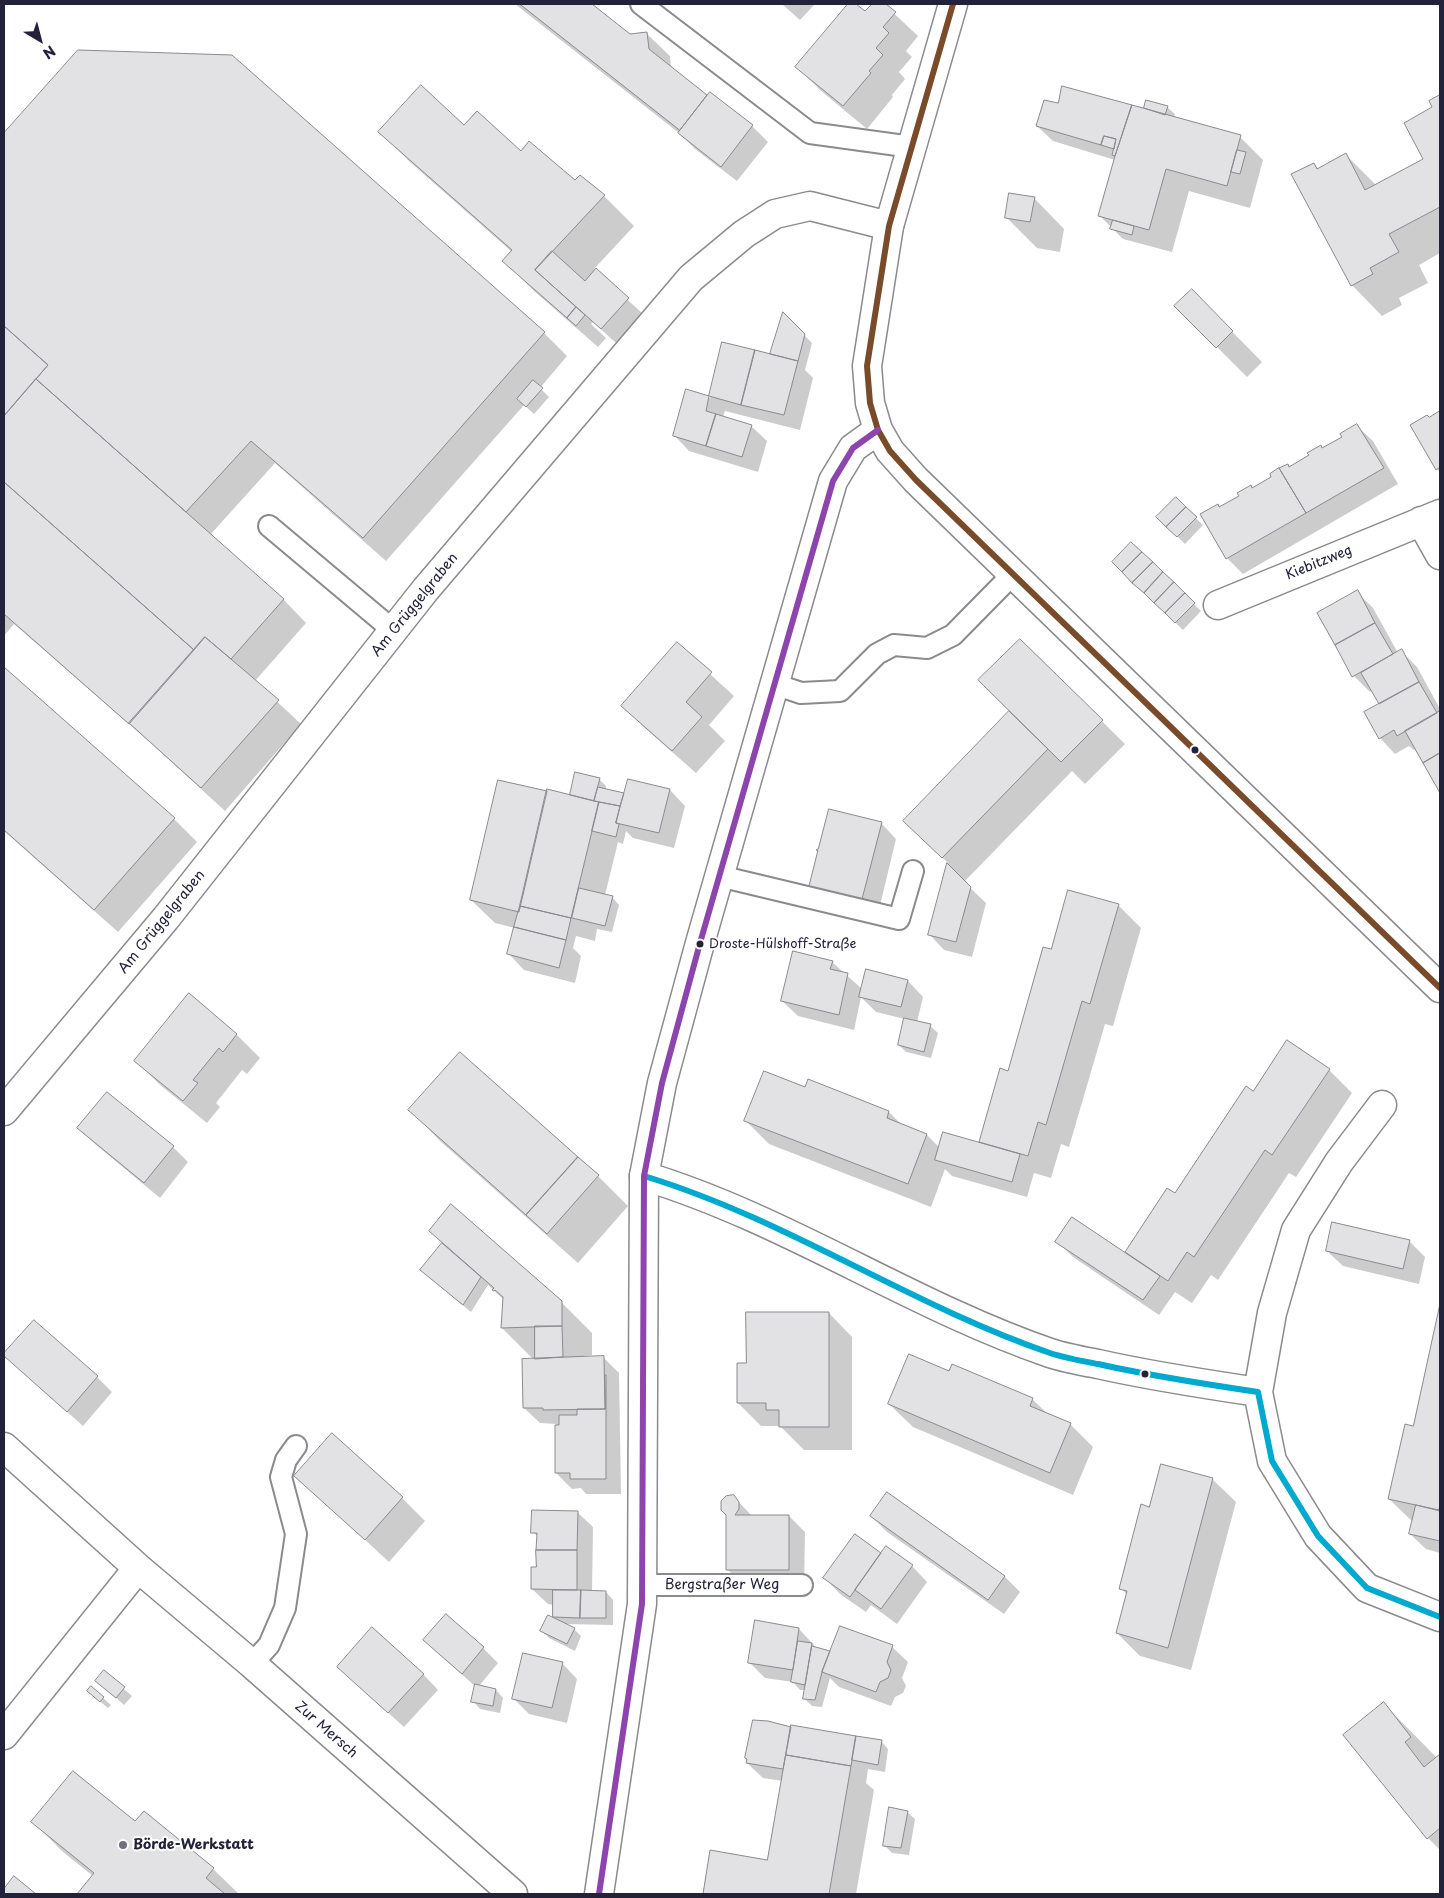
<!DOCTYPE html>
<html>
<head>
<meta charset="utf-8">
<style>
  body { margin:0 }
  #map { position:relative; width:1444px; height:1898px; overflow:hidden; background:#fff; font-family:"Playpen Sans",sans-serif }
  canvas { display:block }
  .frame { position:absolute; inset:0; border:5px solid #22223b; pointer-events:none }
  .north { position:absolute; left:15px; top:15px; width:50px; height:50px; -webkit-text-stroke:4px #fff; paint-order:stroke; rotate:143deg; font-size:14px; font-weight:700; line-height:20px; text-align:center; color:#22223b }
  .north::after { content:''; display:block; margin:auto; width:18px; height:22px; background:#22223b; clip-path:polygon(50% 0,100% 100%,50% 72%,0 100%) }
</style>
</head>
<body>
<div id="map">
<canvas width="1444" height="1898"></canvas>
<div class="frame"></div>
<div class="north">N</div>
</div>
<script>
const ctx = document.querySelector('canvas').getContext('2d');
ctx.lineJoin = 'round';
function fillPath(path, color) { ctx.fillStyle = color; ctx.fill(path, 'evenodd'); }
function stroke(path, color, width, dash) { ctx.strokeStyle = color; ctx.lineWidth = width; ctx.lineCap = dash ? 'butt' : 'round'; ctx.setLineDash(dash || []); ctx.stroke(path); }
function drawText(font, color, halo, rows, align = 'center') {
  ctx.font = font + ' "Playpen Sans",sans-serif'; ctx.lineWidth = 4; ctx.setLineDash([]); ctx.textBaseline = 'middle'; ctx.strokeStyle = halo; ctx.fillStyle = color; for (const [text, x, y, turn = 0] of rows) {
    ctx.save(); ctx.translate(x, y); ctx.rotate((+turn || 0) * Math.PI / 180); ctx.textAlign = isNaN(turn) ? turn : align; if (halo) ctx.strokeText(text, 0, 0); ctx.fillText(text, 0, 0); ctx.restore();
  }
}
const shadow = new Path2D(`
  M515,4H590L630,35L646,33L670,56L671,68L708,97L710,93L752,126L768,142L737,181L695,149L679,133Z
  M782,4H815L800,20Z
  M850,4H854L865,13L873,4H884L918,36L906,51L912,57L899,72L905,79L892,95L893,97L867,129L820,90L797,67Z
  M78,51L232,56L544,333L567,356L540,388L549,397L534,414L524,405L386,561L275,463L210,535L283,599L306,623L255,681L301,724L225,811L154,746L14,624L4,636V135Z
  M1440,96V253L1419,265L1428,283L1399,298L1402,305L1382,316L1352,285L1313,164L1319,169L1346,155L1376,185L1424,159L1434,108L1431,102Z
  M1059,105L1148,111L1145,108L1167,107L1175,114L1174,118L1240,137L1263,160L1250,208L1189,191L1172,252L1123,239L1100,216L1115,160L1053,141L1037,126Z
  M464,126L521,153L604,196L634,226L594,269L643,314L617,344L593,322L591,324L606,338L598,347L534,291L504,261L512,252L410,162L380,132Z
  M1034,198L1064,229L1060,252L1037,248L1007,218Z
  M1192,291L1262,362L1247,377L1176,306Z
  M783,314L812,343L805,370L813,378L800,430L725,411L723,417L751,426L767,441L758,472L689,451L674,435L687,391L710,398L723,343L774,356Z
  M1440,412V473L1437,469L1429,418Z
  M1357,426L1373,441L1398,484L1243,574L1227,558L1220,508L1343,437Z
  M1176,499L1203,525L1185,544L1158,517Z
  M1132,544L1201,611L1183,630L1113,562Z
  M1357,592L1373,608L1398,653L1401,651L1417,667L1440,709V790L1417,748L1414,750L1409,746L1395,754L1380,738L1381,704L1373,690L1370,692L1354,676L1319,613Z
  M1020,640L1125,744L1085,784L1072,771L964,882L986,903L972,957L944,950L929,934L948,863L905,821L1010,711Z
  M677,644L734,696L709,725L725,741L696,773L646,729L623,706Z
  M4,669L174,819L197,842L118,932L4,831Z
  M599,779L606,786V790L624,796L670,790L685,806L674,848L633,838L626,831L623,844L618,842L605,895L612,897L619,905L612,932L597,929L595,941L576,936L573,948L581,956L575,983L524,970L509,954L515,928L495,923L471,900L575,798Z
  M881,823L896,839L877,918L825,906Z
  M1118,905L1141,928L1113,1026L1105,1024L1069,1147L1061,1144L1051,1178L1034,1173L1027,1197L952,1176L945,1169L931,1207L769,1144L746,1121L806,1088L889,1112L903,1126L927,1135L940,1148L983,1145L980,1142L1009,1072L1052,951Z
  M832,962L862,989L867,971L908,981L923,997L917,1022L930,1026L938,1033L931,1058L906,1052L899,1045L905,1019L876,1012L861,997L854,1030L798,1016L782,1001Z
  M189,995L237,1035L260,1058L247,1074L242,1070L216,1103L220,1107L207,1123L159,1084L136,1061Z
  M1329,1070L1352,1093L1296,1177L1289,1173L1218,1280L1211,1275L1192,1303L1175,1292L1159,1315L1073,1257L1057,1241L1129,1257L1126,1252L1175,1195L1253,1092Z
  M410,1110L598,1176L628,1206L578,1263L440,1141Z
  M79,1128L173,1147L188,1162L160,1198L95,1144Z
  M431,1231L561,1302L592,1333V1355L584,1356V1358H604L619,1373L621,1494H586L581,1488L572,1489L556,1473V1424L540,1423L524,1408L534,1360L502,1328L504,1300L488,1285L471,1312L429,1277L422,1270L443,1244Z
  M1409,1241L1425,1257L1419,1284L1343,1266L1327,1251Z
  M1440,1310V1553L1426,1549L1410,1534L1413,1522L1389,1499L1414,1428Z
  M829,1313L852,1337V1450H804L780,1426H761L738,1403L747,1364Z
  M4,1355L97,1377L112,1392L83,1426Z
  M950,1373L1032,1399L1048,1414L1070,1424L1093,1447L1073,1495L913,1427L889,1404Z
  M332,1435L402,1498L425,1521L389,1562L296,1476Z
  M1212,1479L1236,1502L1191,1670L1140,1656L1117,1633L1127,1595L1121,1588L1150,1508Z
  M734,1497L752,1516H789L805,1532L804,1585H743L727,1569Z
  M577,1512L593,1527L592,1592H606L613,1600V1625L564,1624L574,1629L581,1636L575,1651L549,1638L542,1631L559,1622L554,1617V1605L548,1604L532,1589L537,1568L538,1537L533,1532Z
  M871,1516L1004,1576L1020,1592L1004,1614L887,1532Z
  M855,1536L882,1555L912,1566L927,1582L897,1624L871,1605L866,1612L840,1594L825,1578Z
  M756,1622L799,1629L814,1645L816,1648L831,1653L892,1647L908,1662L902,1678L906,1686L903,1693L895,1697L891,1706L839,1687L830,1678L822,1707L812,1706L804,1698L806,1690H800L793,1682L765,1678L749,1662Z
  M483,1648L498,1663L479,1686L496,1690L503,1698L500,1713L480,1709L473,1701L476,1687L440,1655Z
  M562,1663L577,1679L567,1723L529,1714L513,1698Z
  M104,1672L132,1696L124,1705L97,1681Z
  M423,1674L438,1690L404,1727L354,1682Z
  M96,1698H103L111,1705L108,1708Z
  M1384,1704L1437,1758L1440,1755V1850L1428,1838L1345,1735Z
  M754,1722L881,1741L888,1749L885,1772L868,1769L866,1783L874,1790L856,1894H704L711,1852L768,1861L783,1781L763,1778L747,1763Z
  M144,1812L213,1869L239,1894H78L93,1876L63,1852L33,1822L136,1823Z
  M907,1812L915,1819L909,1855L892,1853L884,1845Z`);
const building = new Path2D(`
  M520,4H592L630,34L647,32L649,49L707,95L680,130Z
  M848,4H856L865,11L872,4H886L896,12L883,27L889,33L876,48L883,55L869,71L871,73L843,106L795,67Z
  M78,50L232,55L545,332L363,538L251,441L186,512L36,379L48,365L4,326V133Z
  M421,85L464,125L477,111L521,151L529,141L575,180L580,175L605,195L535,270L576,307L567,318L502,261L512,250L378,132Z
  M1062,86L1132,105L1115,156L1112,155L1116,139L1104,136L1101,145L1036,126L1044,100L1058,103Z
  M710,92L753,125L721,167L678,133Z
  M1440,95V207L1389,234L1399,252L1370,268L1373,274L1351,286L1291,174L1314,163L1317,169L1346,153L1365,190L1423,159L1404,123L1432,107L1429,101Z
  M1146,100L1168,106L1165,115L1144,108Z
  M1132,105L1241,135L1227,186L1166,169L1149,230L1098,216L1115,156Z
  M1104,136L1116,139L1114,149L1101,145Z
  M1237,150L1246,152L1240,174L1231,172Z
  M1009,193L1035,197L1030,222L1005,218Z
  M1113,220L1134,226L1132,235L1110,229Z
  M552,251L585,281L596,268L629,298L601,329L535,270Z
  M1192,289L1233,331L1216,348L1174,306Z
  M576,307L585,315L576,326L567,318Z
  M783,312L805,334L798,361L770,354Z
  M4,326L48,365L4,416Z
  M722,342L755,350L741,405L709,396Z
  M755,350L798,361L784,415L741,405Z
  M36,379L284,599L231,659L205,637L194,650L4,482V416Z
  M533,380L543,388L526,407L517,399Z
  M686,389L709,396L706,411L716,414L706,446L673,436Z
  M1440,411V467L1436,470L1410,425L1427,415L1429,417Z
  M716,414L752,425L742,457L706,446Z
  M1357,424L1384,468L1306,513L1279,468L1288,464L1289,467L1309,455L1307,453L1321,445L1322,448L1342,437L1340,434Z
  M1279,468L1306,513L1226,559L1200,514L1218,504L1219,507L1239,496L1237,493L1251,485L1252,488L1271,477L1270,474Z
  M4,482L194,650L129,724L4,614Z
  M1176,497L1186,507L1166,527L1156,517Z
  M1186,507L1197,517L1177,537L1166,527Z
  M1131,542L1142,552L1122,572L1112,562Z
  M1142,552L1153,562L1132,583L1122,572Z
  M1153,562L1163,572L1144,593L1132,583Z
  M1163,572L1174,582L1154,603L1144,593Z
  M1174,582L1185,593L1165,613L1154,603Z
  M1358,590L1375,623L1335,645L1317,613Z
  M1185,593L1195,603L1175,623L1165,613Z
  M1375,623L1393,654L1352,677L1335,645Z
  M205,637L279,700L201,788L129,723Z
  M1020,639L1103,720L1061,762L978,680Z
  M677,642L712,672L686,702L702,717L672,751L621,706Z
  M1402,649L1419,682L1379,704L1361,673Z
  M4,667L175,818L94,910L4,830Z
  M1419,682L1437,713L1397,736L1394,730L1379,739L1364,712Z
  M1009,711L1048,749L942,858L903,821Z
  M1440,711V753L1423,763L1405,731Z
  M1440,753V793L1423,763Z
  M575,772L600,778L594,801L570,795Z
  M628,779L670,789L659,833L616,823Z
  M498,780L547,791L519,912L470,900Z
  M598,787L624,793L620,806L594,801Z
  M547,789L599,802L571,918L520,906Z
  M599,802L620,806L616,823L619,824L616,837L592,831Z
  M829,809L882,822L861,903L808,890L818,850H816L818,849Z
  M947,863L971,887L956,942L928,935Z
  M579,888L613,896L605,926L572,918Z
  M1068,890L1119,904L1090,1004L1082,1001L1046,1125L1038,1122L1028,1156L979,1142L1000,1068L1008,1071L1043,947L1051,949Z
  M520,906L571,918L566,940L514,927Z
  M514,927L566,940L559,968L507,954Z
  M793,951L833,961L830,969L848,973L839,1015L781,1001Z
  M866,969L908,980L901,1007L859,997Z
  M189,993L237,1034L223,1052L219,1048L193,1080L198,1083L183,1101L134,1061Z
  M904,1018L931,1024L924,1052L898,1045Z
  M1287,1040L1330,1069L1272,1155L1265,1150L1194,1257L1187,1252L1168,1281L1125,1252L1167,1188L1175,1193L1246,1086L1253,1091Z
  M460,1052L578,1157L526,1215L408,1110Z
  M764,1071L805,1087L808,1079L889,1111L887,1118L927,1134L908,1184L744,1121Z
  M107,1092L174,1146L144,1183L77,1128Z
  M943,1132L1020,1154L1012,1182L935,1160Z
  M578,1157L599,1175L547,1234L526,1215Z
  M451,1204L562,1301V1326L501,1328L503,1297L495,1290L494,1291L492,1290L494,1288L429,1231Z
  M1072,1217L1160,1276L1143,1300L1055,1242Z
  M1332,1222L1410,1240L1403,1269L1326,1251Z
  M442,1243L481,1277L463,1305L420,1270Z
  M1440,1304V1503L1439,1510L1388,1499L1405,1424L1413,1426Z
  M746,1312H829V1427H779V1410H766V1403H737V1363H746Z
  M34,1320L98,1376L67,1412L4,1356V1353Z
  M535,1326H562L563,1357L535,1359Z
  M909,1354L949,1371L952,1364L1033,1398L1030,1406L1071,1423L1050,1473L888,1404Z
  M604,1356L605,1409L543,1410V1408H523L522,1359Z
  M605,1375H606V1479H570V1473H555V1425H559V1415H577V1409H605Z
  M332,1433L403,1497L365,1540L294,1476Z
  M1161,1464L1213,1478L1168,1648L1116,1633L1127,1591L1119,1589L1141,1504L1149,1507Z
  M887,1492L1005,1576L988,1600L870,1516Z
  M734,1495L739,1502V1509L735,1515H789V1570H726V1515L721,1510V1501L726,1496Z
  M1416,1505L1440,1511V1541L1409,1534Z
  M532,1510L578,1511L577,1550H536L537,1533H531Z
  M855,1534L881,1553L850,1597L823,1578Z
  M886,1546L913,1565L881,1609L855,1590Z
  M536,1550H577V1590L531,1589V1567H536Z
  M553,1590H581L580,1618L553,1617Z
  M581,1590L606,1591V1618H580Z
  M446,1614L484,1647L462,1674L423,1640Z
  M548,1615L575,1628L567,1644L540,1631Z
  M755,1620L799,1628L793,1670L748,1663Z
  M840,1626L893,1645L887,1662L891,1670L888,1678L880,1682L876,1692L822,1672Z
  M372,1627L424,1674L388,1713L337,1667Z
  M798,1641L812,1643L805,1685L791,1682Z
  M812,1646L830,1651L822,1672L815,1700L803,1699Z
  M523,1653L563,1662L552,1708L512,1699Z
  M104,1670L125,1687L116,1698L95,1681Z
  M475,1684L496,1689L493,1706L471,1702Z
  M91,1686L104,1697L100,1702L87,1691Z
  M1384,1702L1411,1737L1405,1742L1424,1767L1440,1754V1828L1427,1839L1343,1735Z
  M753,1720L768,1721L791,1727L783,1769L746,1763L747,1759L745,1758Z
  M791,1725L856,1736L851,1766L786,1755Z
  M856,1736L882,1740L878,1765L852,1760Z
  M786,1755L851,1766L829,1894H703L710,1850L767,1860Z
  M73,1771L135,1821L144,1811L214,1868L206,1878L225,1894H77L94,1873L31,1822Z
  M889,1807L908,1811L901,1848L883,1846Z
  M14,1876L36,1894H4V1889Z`);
const lane = new Path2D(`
  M641,4L810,133L912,147
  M269,526L394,631
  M774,684L801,693L840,691L877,654L894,645L927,648L953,635L1013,574
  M719,876L899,919L913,871
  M642,1585H802
  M252,1664L269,1645L285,1608L296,1534L281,1477L286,1460L296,1446`);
const street = new Path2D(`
  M1421,521L1440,555
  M1218,605L1440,514
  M4,1111L166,918L426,589L691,278L744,234L775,214L810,206L889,226
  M644,1176C786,1219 910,1305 1050,1353C1065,1358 1082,1361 1098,1364C1151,1376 1204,1384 1258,1392L1272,1461L1318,1536L1367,1588L1440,1617
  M1258,1392L1272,1313L1296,1230L1339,1162L1382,1105
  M4,1447L138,1568L252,1664L513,1894
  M4,1735L138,1568`);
const secondary = new Path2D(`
  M953,4L889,226L867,366L870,403L878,430L890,451L916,480L1440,988
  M599,1894L642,1604L644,1176L662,1083L700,943L833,481L853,448L878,430`);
const bus1 = new Path2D(`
  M953,4L889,226L867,366L870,403L878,430L890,451L916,480L1440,988`);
const bus2 = new Path2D(`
  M644,1176C786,1219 910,1305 1050,1353C1065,1358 1082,1361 1098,1364C1151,1376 1204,1384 1258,1392L1272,1461L1318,1536L1367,1588L1440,1617`);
const bus3 = new Path2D(`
  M599,1894L642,1604L644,1176L662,1083L700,943L833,481L853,448L878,430`);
const markers = [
  [1195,750,4.5,"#22223b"],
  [700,944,4.5,"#22223b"],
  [1145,1374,4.5,"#22223b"],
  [123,1845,5,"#6f6f80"]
];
const busNames = [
  ["Droste-Hülshoff-Straße",709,944]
];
const streetNames = [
  ["Kiebitzweg",1319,563,-22],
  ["Am Grüggelgraben",415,605,-51],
  ["Am Grüggelgraben",162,922,-51],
  ["Bergstraßer Weg",722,1585],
  ["Zur Mersch",326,1730,41]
];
const poiNames = [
  ["Börde-Werkstatt",133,1845]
];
fillPath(shadow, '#0003');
fillPath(building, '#e2e2e4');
stroke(building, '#8a8a8f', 1);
stroke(lane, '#8a8a8f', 24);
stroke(street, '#8a8a8f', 31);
stroke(secondary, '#8a8a8f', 31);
stroke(lane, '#fff', 20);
stroke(street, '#fff', 28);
stroke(secondary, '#fff', 28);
stroke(bus1, '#7a4b2a', 6);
stroke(bus2, '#00a9ce', 6);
stroke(bus3, '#8e44ad', 6);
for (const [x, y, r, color] of markers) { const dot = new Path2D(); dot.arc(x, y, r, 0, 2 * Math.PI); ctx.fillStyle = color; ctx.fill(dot); stroke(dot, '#fff', 2); }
drawText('13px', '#22223b', '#fff', busNames, 'left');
drawText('14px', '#22223b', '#fff', streetNames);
drawText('bold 14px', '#22223b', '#fff', poiNames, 'left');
</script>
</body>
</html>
